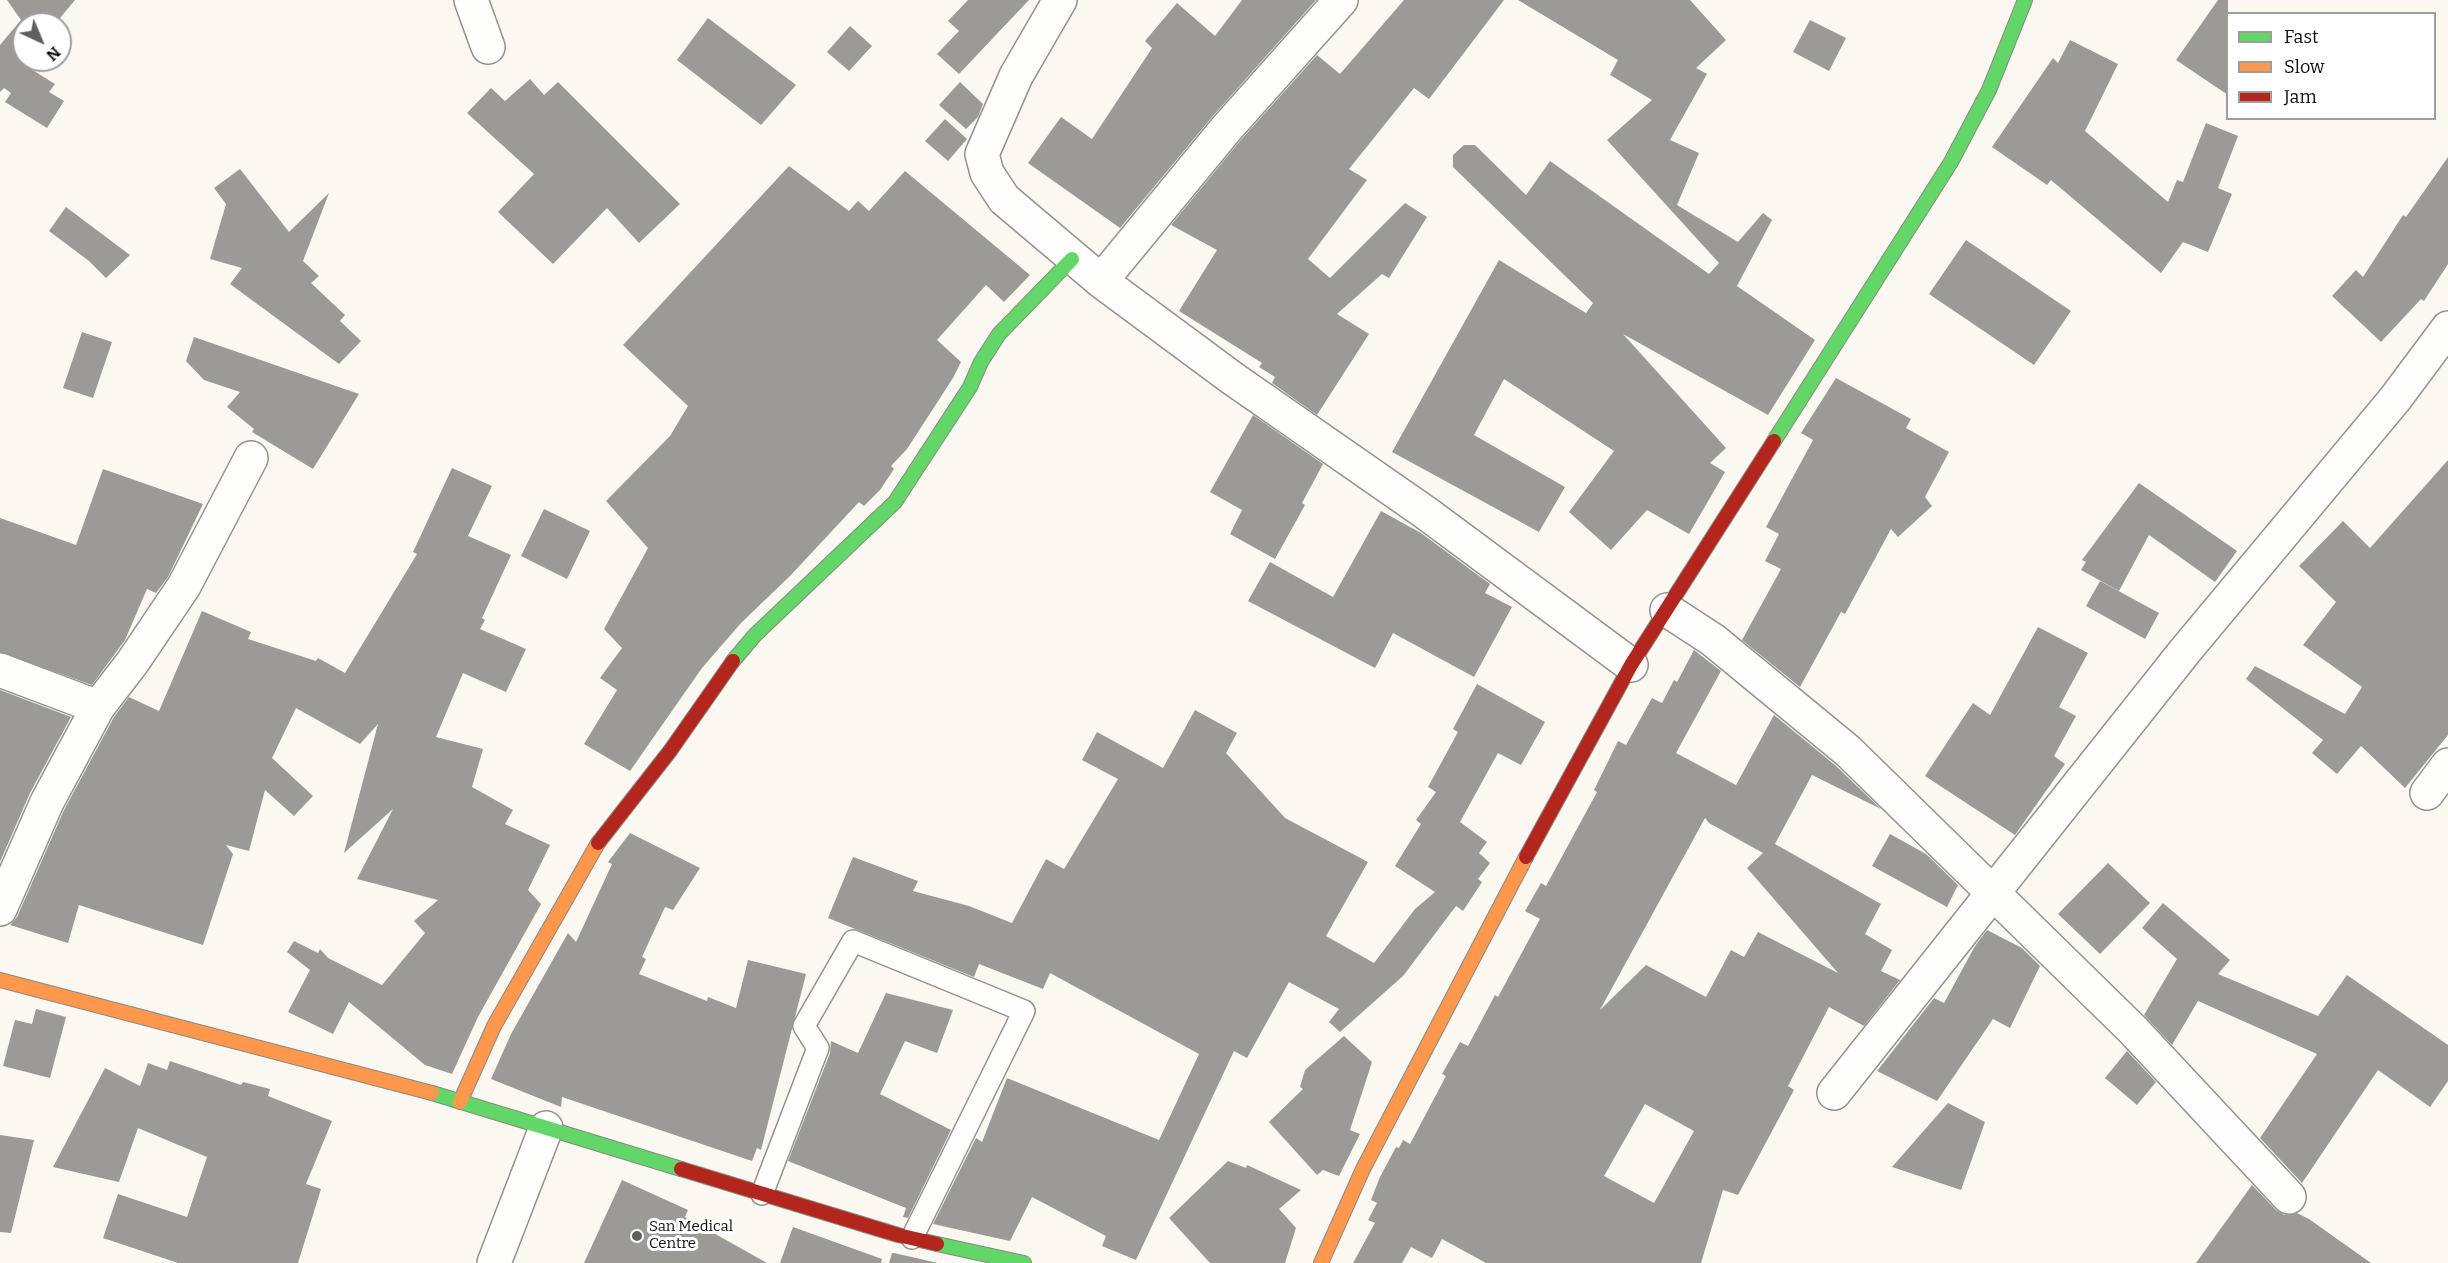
<!DOCTYPE html>
<html>
<head>
<meta charset="utf-8">
<style>
  body { margin:0 }
  #map { position:relative; width:2448px; height:1263px; overflow:hidden; background:#faf8f0; font-family:Bitter,serif }
  canvas { display:block }
  .legend { position:absolute; left:2226px; top:12px; width:210px; height:108px; box-sizing:border-box; background:#fff; border:2px solid #9e9e9e; margin:0; padding:8px 10px; list-style:none; font-size:18px; color:#0c0c0c }
  .legend li { display:flex; align-items:center; gap:12px; height:30px }
  .legend b { width:30px; border:2px solid #9e9e9e }
  .north { position:absolute; left:12px; top:12px; width:60px; height:60px; box-sizing:border-box; background:#fff; border:2px solid #9e9e9e; border-radius:50%; rotate:136deg; font-size:16px; font-weight:700; line-height:24px; text-align:center; color:#0c0c0c }
  .north::after { content:''; display:block; margin:auto; width:21px; height:27px; background:#5f5f5c; clip-path:polygon(50% 0,100% 100%,50% 72%,0 100%) }
</style>
</head>
<body>
<div id="map">
<canvas width="2448" height="1263"></canvas>
<ul class="legend">
<li><b style="height:8px;background:#63d668"></b>Fast</li>
<li><b style="height:8px;background:#ff974d"></b>Slow</li>
<li><b style="height:8px;background:#b3261e"></b>Jam</li>
</ul>
<div class="north">N</div>
</div>
<script>
const ctx = document.querySelector('canvas').getContext('2d');
ctx.lineJoin = 'round';
function fillPath(path, color) { ctx.fillStyle = color; ctx.fill(path, 'evenodd'); }
function stroke(path, color, width, dash) { ctx.strokeStyle = color; ctx.lineWidth = width; ctx.lineCap = dash ? 'butt' : 'round'; ctx.setLineDash(dash || []); ctx.stroke(path); }
function drawText(font, color, halo, rows, align = 'center') {
  ctx.font = font + ' Bitter,serif'; ctx.lineWidth = 6; ctx.setLineDash([]); ctx.textBaseline = 'middle'; ctx.strokeStyle = halo; ctx.fillStyle = color; for (const [text, x, y, turn = 0] of rows) {
    ctx.save(); ctx.translate(x, y); ctx.rotate((+turn || 0) * Math.PI / 180); ctx.textAlign = isNaN(turn) ? turn : align; if (halo) ctx.strokeText(text, 0, 0); ctx.fillText(text, 0, 0); ctx.restore();
  }
}
const building = new Path2D(`
  M7,0H75L55,24H24V60H26L23,64L55,84L49,92L64,101L47,128L5,102L11,93L4,88L0,92V45L21,20Z
  M968,0H1029L959,74L937,54L959,31L948,21Z
  M1242,0H1316L1212,117L1120,228L1028,163L1061,117L1092,139L1152,48L1145,41L1177,3L1215,36Z
  M1404,0H1504L1429,99L1414,88L1349,169L1367,180L1308,259L1330,278L1405,203L1427,217L1389,278L1382,274L1337,314L1369,334L1317,415L1272,383L1275,377L1259,367L1262,363L1179,311L1217,250L1171,225L1240,141L1317,55L1340,74Z
  M1518,0H1690L1726,40L1696,68L1707,74L1670,140L1699,153L1677,205L1738,242L1763,213L1772,220L1737,286L1815,340L1768,415L1623,334L1726,448L1710,463L1725,472L1689,534L1647,510L1611,550L1569,512L1614,451L1504,379L1474,435L1565,487L1539,532L1392,452L1499,260L1586,313L1593,303L1453,167V155L1464,145H1475L1526,195L1550,161L1709,274L1719,263L1607,140L1652,100L1610,75L1618,60Z
  M2218,0H2228V95L2176,60Z
  M708,18L796,85L761,125L677,60Z
  M1810,20L1846,38L1829,71L1793,52Z
  M850,26L872,46L849,71L827,52Z
  M2070,40L2118,64L2085,131L2168,202L2177,180L2183,182L2206,123L2238,136L2218,188L2232,194L2208,252L2183,242L2161,273L2051,180L2047,185L1992,147L2053,58L2058,63Z
  M530,79L544,95L558,82L680,204L639,243L607,208L553,264L498,212L534,174L467,113L491,88L505,101Z
  M960,82L983,104L978,117L966,129L939,105Z
  M945,119L967,139L948,161L925,141Z
  M2448,157V264L2424,301L2421,299L2381,342L2332,296L2356,270L2363,277L2403,215L2406,217Z
  M789,166L849,211L858,201L869,211L905,171L1030,275L1004,302L986,285L937,340L961,362L953,378L907,449L891,466L894,469L880,490L864,506L859,502L790,576L741,623L702,668L630,771L584,744L617,690L600,678L622,648L604,629L648,548L606,501L670,436L688,406L623,345Z
  M240,169L289,232L329,193L303,261L319,276L311,283L345,315L340,321L361,341L339,364L230,284L242,268L210,259L226,204L214,188Z
  M66,207L130,255L106,278L89,261L49,231Z
  M1966,240L2071,311L2034,365L1929,294Z
  M82,332L112,342L93,398L63,388Z
  M194,337L359,394L313,469L252,432L254,429L227,407L240,392L204,380L186,361Z
  M1836,378L1911,419L1906,428L1949,452L1925,497L1932,506L1898,537L1891,529L1845,614L1841,612L1800,687L1742,640L1781,569L1765,561L1779,534L1766,527L1813,440L1801,433Z
  M1253,415L1323,464L1302,503L1305,505L1275,559L1230,534L1242,510L1210,492Z
  M2448,460V735L2405,788L2361,746L2337,774L2312,753L2323,740L2246,679L2255,666L2345,714L2362,687L2303,645L2336,602L2299,566L2343,521L2370,548Z
  M452,468L492,486L468,536L511,555L482,618L485,620L480,629L526,649L506,692L463,673L436,737L483,749L472,787L513,810L505,824L550,845L528,890L541,904L478,1017L452,1074L425,1065L349,1002L333,1034L288,1012L310,970L287,952L294,941L318,953L320,949L328,958L382,985L425,933L414,921L438,900L357,879L393,809L344,853L378,724L360,744L296,708L272,758L313,796L294,816L265,790L249,851L226,845L233,854L203,945L79,905L68,943L10,925L17,917L64,810L114,717L129,697L159,711L202,611L251,632L248,639L316,661L318,658L345,673L417,554L413,552Z
  M103,469L203,504L168,577L156,593L147,589L125,640L92,685L0,652V518L76,545Z
  M2139,483L2237,551L2215,582L2149,535L2119,591L2081,570L2086,562L2082,560Z
  M544,509L590,531L567,579L521,556Z
  M1381,511L1421,533L1490,584L1485,593L1512,607L1474,677L1393,633L1375,668L1248,601L1270,562L1333,597Z
  M2100,581L2159,613L2145,639L2086,606Z
  M2038,627L2088,653L2059,707L2076,716L2054,756L2065,764L2015,835L1925,776L1973,703L1990,715Z
  M1694,650L1721,671L1676,753L1736,785L1774,715L1835,765L1881,809L1812,775L1775,844L1881,904L1865,934L1892,950L1881,971L1900,980L1864,1026L1829,1007L1788,1086L1794,1090L1738,1195L1723,1190L1701,1263H1486L1442,1239L1432,1258L1411,1247L1402,1263H1353L1375,1223L1368,1220L1377,1203L1371,1200L1380,1177L1396,1147L1399,1148L1403,1140L1410,1144L1446,1076L1442,1074L1460,1042L1468,1046L1495,995L1498,997L1540,919L1525,911L1541,883L1546,886L1597,792L1594,790L1618,741L1626,745L1652,698L1662,703L1674,680L1677,682ZM1705,818L1709,823L1763,853L1747,868L1838,973L1758,932L1744,957L1731,950L1706,997L1646,965L1600,1010ZM1645,1104L1694,1131L1654,1203L1604,1176Z
  M1477,684L1545,722L1521,765L1498,753L1460,822L1487,842L1479,853L1490,863L1478,879L1482,882L1463,911L1456,906L1403,976L1340,1032L1329,1022L1339,1009L1289,982L1247,1058L1234,1051L1136,1260L1102,1246L1106,1236L1032,1197L1010,1241L933,1224L976,1138L982,1142L1007,1078L1159,1140L1199,1054L1050,973L1043,989L979,964L974,977L828,918L853,857L918,881L913,891L969,906L1012,923L1046,859L1064,869L1118,779L1082,760L1097,732L1163,768L1195,710L1237,733L1226,753L1285,818L1368,862L1326,936L1374,963L1415,909L1435,892L1395,866L1421,824L1416,820L1436,792L1428,787L1458,732L1453,729Z
  M0,690L71,717L30,793L0,862Z
  M630,833L700,868L673,910L665,907L642,957L646,959L639,974L707,1001L708,997L736,1008L748,960L806,974L761,1150L757,1148L752,1161L562,1097L561,1107L491,1079L511,1034L568,933L576,942L612,864L608,862Z
  M1890,834L1926,854L1958,885L1947,907L1872,866Z
  M2108,863L2150,903L2100,954L2058,914Z
  M2163,903L2230,960L2218,974L2318,1016L2347,975L2448,1045V1081L2430,1107L2378,1070L2302,1183L2260,1138L2317,1054L2198,1001L2172,1045L2144,1015L2177,959L2142,928Z
  M1987,930L2022,948L2040,966L2010,1028L1993,1019L1937,1101L1877,1071L1934,998L1944,1003L1975,946Z
  M886,993L953,1010L937,1053L905,1041L880,1094L951,1130L908,1218L903,1217L906,1208L788,1161L830,1053L831,1041L858,1053Z
  M36,1009L66,1017L50,1078L3,1066L15,1020L32,1024Z
  M1344,1036L1372,1062L1350,1130L1360,1134L1339,1176L1323,1170L1317,1175L1269,1122L1303,1089L1300,1087L1305,1070Z
  M2127,1051L2156,1082L2137,1105L2105,1078Z
  M170,1061L241,1085L243,1082L270,1089L268,1096L332,1121L306,1184L321,1189L298,1263H178L103,1238L118,1194L187,1217L207,1157L138,1128L119,1182L53,1167L105,1068L140,1086L148,1063L167,1070Z
  M1948,1103L1985,1122L1961,1190L1892,1167Z
  M0,1135L34,1140L11,1233L0,1232Z
  M1228,1161L1246,1168L1247,1165L1301,1190L1279,1209L1296,1228L1285,1263H1210L1169,1218Z
  M622,1180L688,1210L685,1217L767,1263H584Z
  M2252,1185L2276,1210L2284,1215L2297,1213L2309,1219L2371,1263H2196Z
  M793,1227L882,1259L881,1263H780Z
  M892,1253H894L938,1263H889Z`);
const lane = new Path2D(`
  M762,1194L818,1048L804,1026L853,941L1024,1011L912,1238`);
const street = new Path2D(`
  M471,0L488,47
  M1060,0L1016,76L982,154L987,173L1004,199L1101,281L1232,378L1426,513L1631,665
  M1101,281L1226,129L1341,0
  M1667,610L1713,640L1848,751L2133,1030L2289,1197
  M0,670L98,707
  M2427,793L2448,765
  M0,909L47,802L98,707L132,663L184,586L251,458
  M1834,1093L2185,651L2395,399L2448,328
  M494,1263L546,1128`);
const fast = new Path2D(`
  M1774,441L1951,162L1989,90L2025,0
  M733,661L755,635L895,502L970,387L981,362L999,334L1072,259
  M432,1093L681,1169
  M937,1244L1024,1263`);
const slow = new Path2D(`
  M0,980L432,1093
  M460,1102L494,1026L598,843
  M1321,1263L1363,1169L1526,857`);
const jam = new Path2D(`
  M598,843L670,751L733,661
  M1526,857L1631,665L1774,441
  M681,1169L898,1235L937,1244`);
const markers = [
  [637,1236,6,"#5f5f5c"]
];
const poiNames = [
  ["San Medical",649,1227],
  ["Centre",649,1244]
];
fillPath(building, '#9c9a96');
stroke(lane, '#93928f', 24);
stroke(street, '#93928f', 36);
stroke(fast, '#8a8985', 16);
stroke(slow, '#8a8985', 16);
stroke(jam, '#8a8985', 16);
stroke(lane, '#fefefd', 21);
stroke(street, '#fefefd', 33);
stroke(fast, '#63d668', 14);
stroke(slow, '#ff974d', 14);
stroke(jam, '#b3261e', 14);
for (const [x, y, r, color] of markers) { const dot = new Path2D(); dot.arc(x, y, r, 0, 2 * Math.PI); ctx.fillStyle = color; ctx.fill(dot); stroke(dot, '#fff', 2); }
drawText('15px', '#0c0c0c', '#fff', poiNames, 'left');
</script>
</body>
</html>
